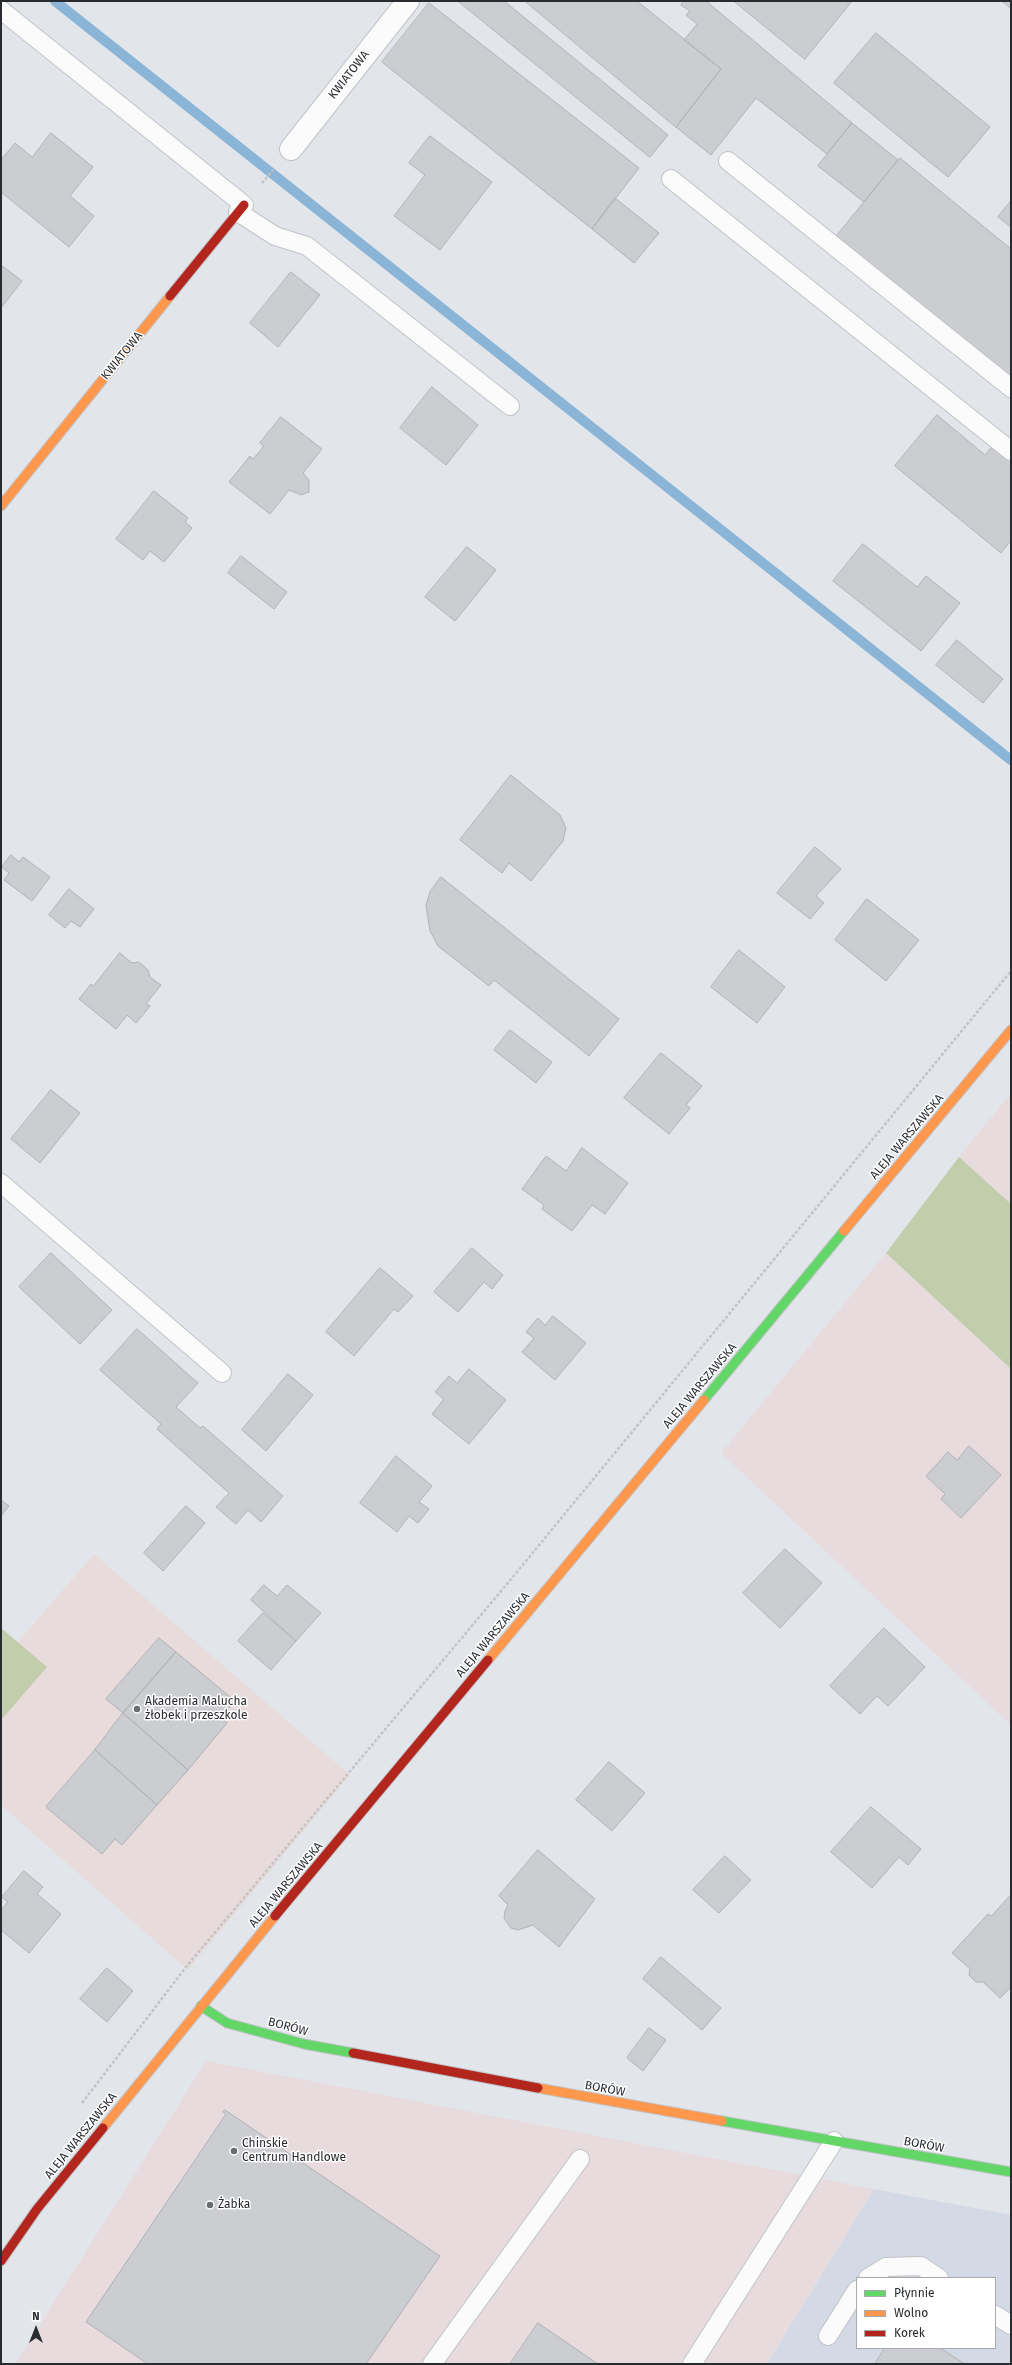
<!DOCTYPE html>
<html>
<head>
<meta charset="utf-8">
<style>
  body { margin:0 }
  #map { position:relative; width:1012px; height:2365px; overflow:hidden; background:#e2e5ea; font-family:"Fira Sans",sans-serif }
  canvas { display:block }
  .frame { position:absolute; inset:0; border:2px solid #282b2f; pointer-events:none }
  .legend { position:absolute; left:856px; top:2277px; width:140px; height:72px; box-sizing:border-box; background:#fff; border:1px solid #a9aaac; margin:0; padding:5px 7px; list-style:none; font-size:12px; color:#282b2f }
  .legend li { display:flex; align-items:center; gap:8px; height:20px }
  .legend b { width:20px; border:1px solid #a9aaac }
  .north { position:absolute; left:16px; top:2309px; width:40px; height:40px; -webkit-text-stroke:3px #fff; paint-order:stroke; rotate:0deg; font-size:11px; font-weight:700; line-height:16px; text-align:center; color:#282b2f }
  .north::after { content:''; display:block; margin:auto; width:14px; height:18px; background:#282b2f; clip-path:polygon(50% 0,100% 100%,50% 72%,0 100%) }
</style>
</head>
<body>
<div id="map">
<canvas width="1012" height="2365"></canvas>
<div class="frame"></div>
<ul class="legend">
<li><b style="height:5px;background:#63d668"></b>Płynnie</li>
<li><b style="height:5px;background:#ff974d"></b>Wolno</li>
<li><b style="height:5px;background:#b3261e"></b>Korek</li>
</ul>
<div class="north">N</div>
</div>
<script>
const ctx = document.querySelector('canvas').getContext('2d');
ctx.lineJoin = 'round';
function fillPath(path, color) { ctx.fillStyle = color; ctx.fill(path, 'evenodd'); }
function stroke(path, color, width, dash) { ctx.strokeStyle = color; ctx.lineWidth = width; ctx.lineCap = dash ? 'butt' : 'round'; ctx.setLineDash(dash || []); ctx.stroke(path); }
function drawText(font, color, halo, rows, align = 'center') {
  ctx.font = font + ' "Fira Sans",sans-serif'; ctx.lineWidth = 3; ctx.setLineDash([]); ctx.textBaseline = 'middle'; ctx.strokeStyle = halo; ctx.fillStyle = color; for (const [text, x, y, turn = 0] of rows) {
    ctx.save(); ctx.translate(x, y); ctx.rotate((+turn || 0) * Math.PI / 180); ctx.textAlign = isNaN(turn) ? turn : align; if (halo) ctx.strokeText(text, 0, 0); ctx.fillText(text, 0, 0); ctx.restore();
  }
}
const commercial = new Path2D(`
  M1011,1093V1204L959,1157Z
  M886,1253L1011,1369V1725L721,1453Z
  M206,2061L874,2189L767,2364H15Z`);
const built = new Path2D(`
  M874,2189L1011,2215V2364H767ZM857,2278H995V2348H857Z`);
const education = new Path2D(`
  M94,1554L350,1775L188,1970L1,1805V1628L18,1642Z`);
const green = new Path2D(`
  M959,1157L1011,1204V1369L886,1253Z
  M1,1628L47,1667L1,1720Z`);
const stream = new Path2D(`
  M55,1L1011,760`);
const building = new Path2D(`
  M458,1H504L668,135L650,157Z
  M525,1H637L721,69L676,127Z
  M684,1H706L852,123L827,154L756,98L711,155L676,127L721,69L684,40L697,24L686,15L690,11L681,5Z
  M734,1H852L805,59Z
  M1002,1H1011V8Z
  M429,3L639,168L592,229L382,62Z
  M876,33L990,127L948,177L834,83Z
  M852,123L898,160L864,202L818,166Z
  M51,133L93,167L70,196L94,216L69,247L1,192V160L15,143L32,157Z
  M430,136L492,182L440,250L394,216L425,175L409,163Z
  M900,158L1011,249V382L835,238Z
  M615,198L659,233L634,263L592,229Z
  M1011,201V227L998,217Z
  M1,265L22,281L1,308Z
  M291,272L320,295L278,347L250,323Z
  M432,387L478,425L446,465L400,428Z
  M937,415L985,455L995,443L1011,456V540L1001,553L895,466Z
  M281,417L322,449L303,473L309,480V492L301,495L289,490L270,514L229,482L250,456L253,459L264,446L260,443Z
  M154,491L188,518L185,522L192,528L164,562L150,551L143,560L116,539Z
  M863,544L917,587L926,576L960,603L921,651L833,581Z
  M467,547L496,570L455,621L425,597Z
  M241,556L287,592L274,609L228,573Z
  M957,640L1003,679L983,703L936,665Z
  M511,775L560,815L566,828L563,841L531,881L509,863L502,873L460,840Z
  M815,847L841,869L816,896L824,903L810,919L777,893Z
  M11,855L19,862L23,857L50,877L32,901L4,880L9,873L2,867Z
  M441,877L619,1019L589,1056L494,980L489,986L438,946L430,931L426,905L430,892Z
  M69,889L94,909L80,927L71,921L65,928L49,915Z
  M867,899L919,940L886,981L835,940Z
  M739,950L785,987L757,1023L711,987Z
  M120,953L132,963L139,962L148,970L150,977L161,985L146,1004L150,1006L136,1023L127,1015L116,1029L79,999L91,984L93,986Z
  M510,1030L552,1062L536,1083L494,1050Z
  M661,1053L702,1086L686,1105L690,1108L669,1134L624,1098Z
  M51,1090L80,1113L40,1163L11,1139Z
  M582,1148L628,1183L605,1214L592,1205L572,1231L542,1209L544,1205L522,1189L546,1156L566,1171Z
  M472,1248L503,1275L492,1289L484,1282L458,1312L434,1292Z
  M51,1253L112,1310L80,1344L19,1287Z
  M380,1268L413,1296L398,1312L394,1309L354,1356L326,1332Z
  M553,1316L586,1343L555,1380L522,1352L534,1338L526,1332L538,1318L545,1325Z
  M137,1329L198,1383L176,1407L200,1428L203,1426L283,1496L261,1522L248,1510L236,1524L216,1507L229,1493L157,1429L161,1424L100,1370Z
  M469,1369L506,1400L469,1444L432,1414L444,1399L435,1392L449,1376L457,1383Z
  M288,1374L313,1395L266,1451L242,1430Z
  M969,1446L1001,1475L961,1518L941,1499L945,1494L926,1476L948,1452L957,1460Z
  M396,1456L432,1486L419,1502L429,1509L418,1523L409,1516L397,1532L360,1503Z
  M1,1500L9,1506L1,1516Z
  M186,1506L205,1523L163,1571L144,1553Z
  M785,1549L822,1583L780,1628L743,1593Z
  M264,1585L277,1596L287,1585L321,1613L296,1641L251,1600Z
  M263,1613L296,1641L271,1670L238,1641Z
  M884,1628L925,1667L888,1706L877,1696L860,1714L830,1686Z
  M159,1638L176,1652L123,1713L106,1699Z
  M176,1652L235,1701L221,1717L227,1723L188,1770L123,1713Z
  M123,1713L188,1770L157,1805L95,1750Z
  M95,1750L157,1805L122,1845L115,1839L102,1854L46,1807Z
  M609,1762L645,1793L612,1831L576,1800Z
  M871,1807L921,1849L908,1865L899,1857L872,1888L831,1852Z
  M538,1850L595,1899L559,1947L533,1925L518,1930L511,1928L504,1918L505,1911L508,1905L499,1896Z
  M725,1856L751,1880L719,1913L693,1890Z
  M24,1871L43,1887L37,1894L61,1914L29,1953L1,1930V1910L8,1902L2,1897Z
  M1011,1895V1987L1000,1998L983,1982H976L969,1975L970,1969L952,1953L988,1914L991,1916Z
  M661,1957L721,2008L702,2030L643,1979Z
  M107,1968L133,1991L107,2022L80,1999Z
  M649,2028L666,2040L643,2071L627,2058Z
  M225,2110L440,2256L366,2364H148L86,2322L226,2114L223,2112Z
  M538,2323L598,2364H510Z
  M885,2348H940L965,2364H875Z`);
const path = new Path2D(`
  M262,183L273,170
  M82,2103L186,1967L512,1578L1011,971`);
const lane = new Path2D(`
  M1,10L244,205
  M728,161L1011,388
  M671,179L1011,451
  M238,212L275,236L307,246L510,406
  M1,1183L222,1373
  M868,2278L886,2267L921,2266L939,2278
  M995,2315L1011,2325
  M828,2336L857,2290
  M432,2364L580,2159
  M692,2364L834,2141`);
const street = new Path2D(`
  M291,149L408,1`);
const fast = new Path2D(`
  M704,1400L844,1231
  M201,2006L227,2023L304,2044L353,2053
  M722,2121L1011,2172`);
const slow = new Path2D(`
  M1,506L170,296
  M844,1231L1011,1030
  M488,1660L704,1400
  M538,2088L722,2121
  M103,2128L275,1916`);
const jam = new Path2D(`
  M170,296L244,205
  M275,1916L488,1660
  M353,2053L538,2088
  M1,2261L37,2209L103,2128`);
const markers = [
  [137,1709,4,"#696c70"],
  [234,2151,4,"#696c70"],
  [210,2205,4,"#696c70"]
];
const streetNames = [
  ["KWIATOWA",349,75,-52],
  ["KWIATOWA",122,356,-51],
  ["ALEJA WARSZAWSKA",907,1137,-50],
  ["ALEJA WARSZAWSKA",700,1386,-50],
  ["ALEJA WARSZAWSKA",493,1635,-50],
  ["ALEJA WARSZAWSKA",286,1885,-50],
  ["BORÓW",288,2027,15],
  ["BORÓW",605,2089,10],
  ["ALEJA WARSZAWSKA",81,2136,-51],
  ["BORÓW",924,2145,10]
];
const poiNames = [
  ["Akademia Malucha",145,1702],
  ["żłobek i przeszkole",145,1716],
  ["Chinskie",242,2144],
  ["Centrum Handlowe",242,2158],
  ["Żabka",218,2205]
];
fillPath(commercial, '#e8dbde');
fillPath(built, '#d4dae5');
fillPath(education, '#e8dbdb');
fillPath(green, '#c2cdab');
stroke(stream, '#8ab5d7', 10);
fillPath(building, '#cccdd1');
stroke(building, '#b1b2b6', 1);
stroke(lane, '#c0c3c7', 20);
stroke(street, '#c0c3c7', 24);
stroke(fast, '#c0c3c7', 11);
stroke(slow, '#c0c3c7', 11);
stroke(jam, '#c0c3c7', 11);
stroke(path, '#c3c4c6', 2.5, [3, 2]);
stroke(lane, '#fbfbfc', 18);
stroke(street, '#fbfbfc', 22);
stroke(fast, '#63d668', 9);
stroke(slow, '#ff974d', 9);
stroke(jam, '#b3261e', 9);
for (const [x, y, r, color] of markers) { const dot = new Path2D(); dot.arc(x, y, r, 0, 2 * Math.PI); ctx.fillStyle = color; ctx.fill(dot); stroke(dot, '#fff', 1.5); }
drawText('12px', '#282b2f', '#fff', streetNames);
drawText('12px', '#282b2f', '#fff', poiNames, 'left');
</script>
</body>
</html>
